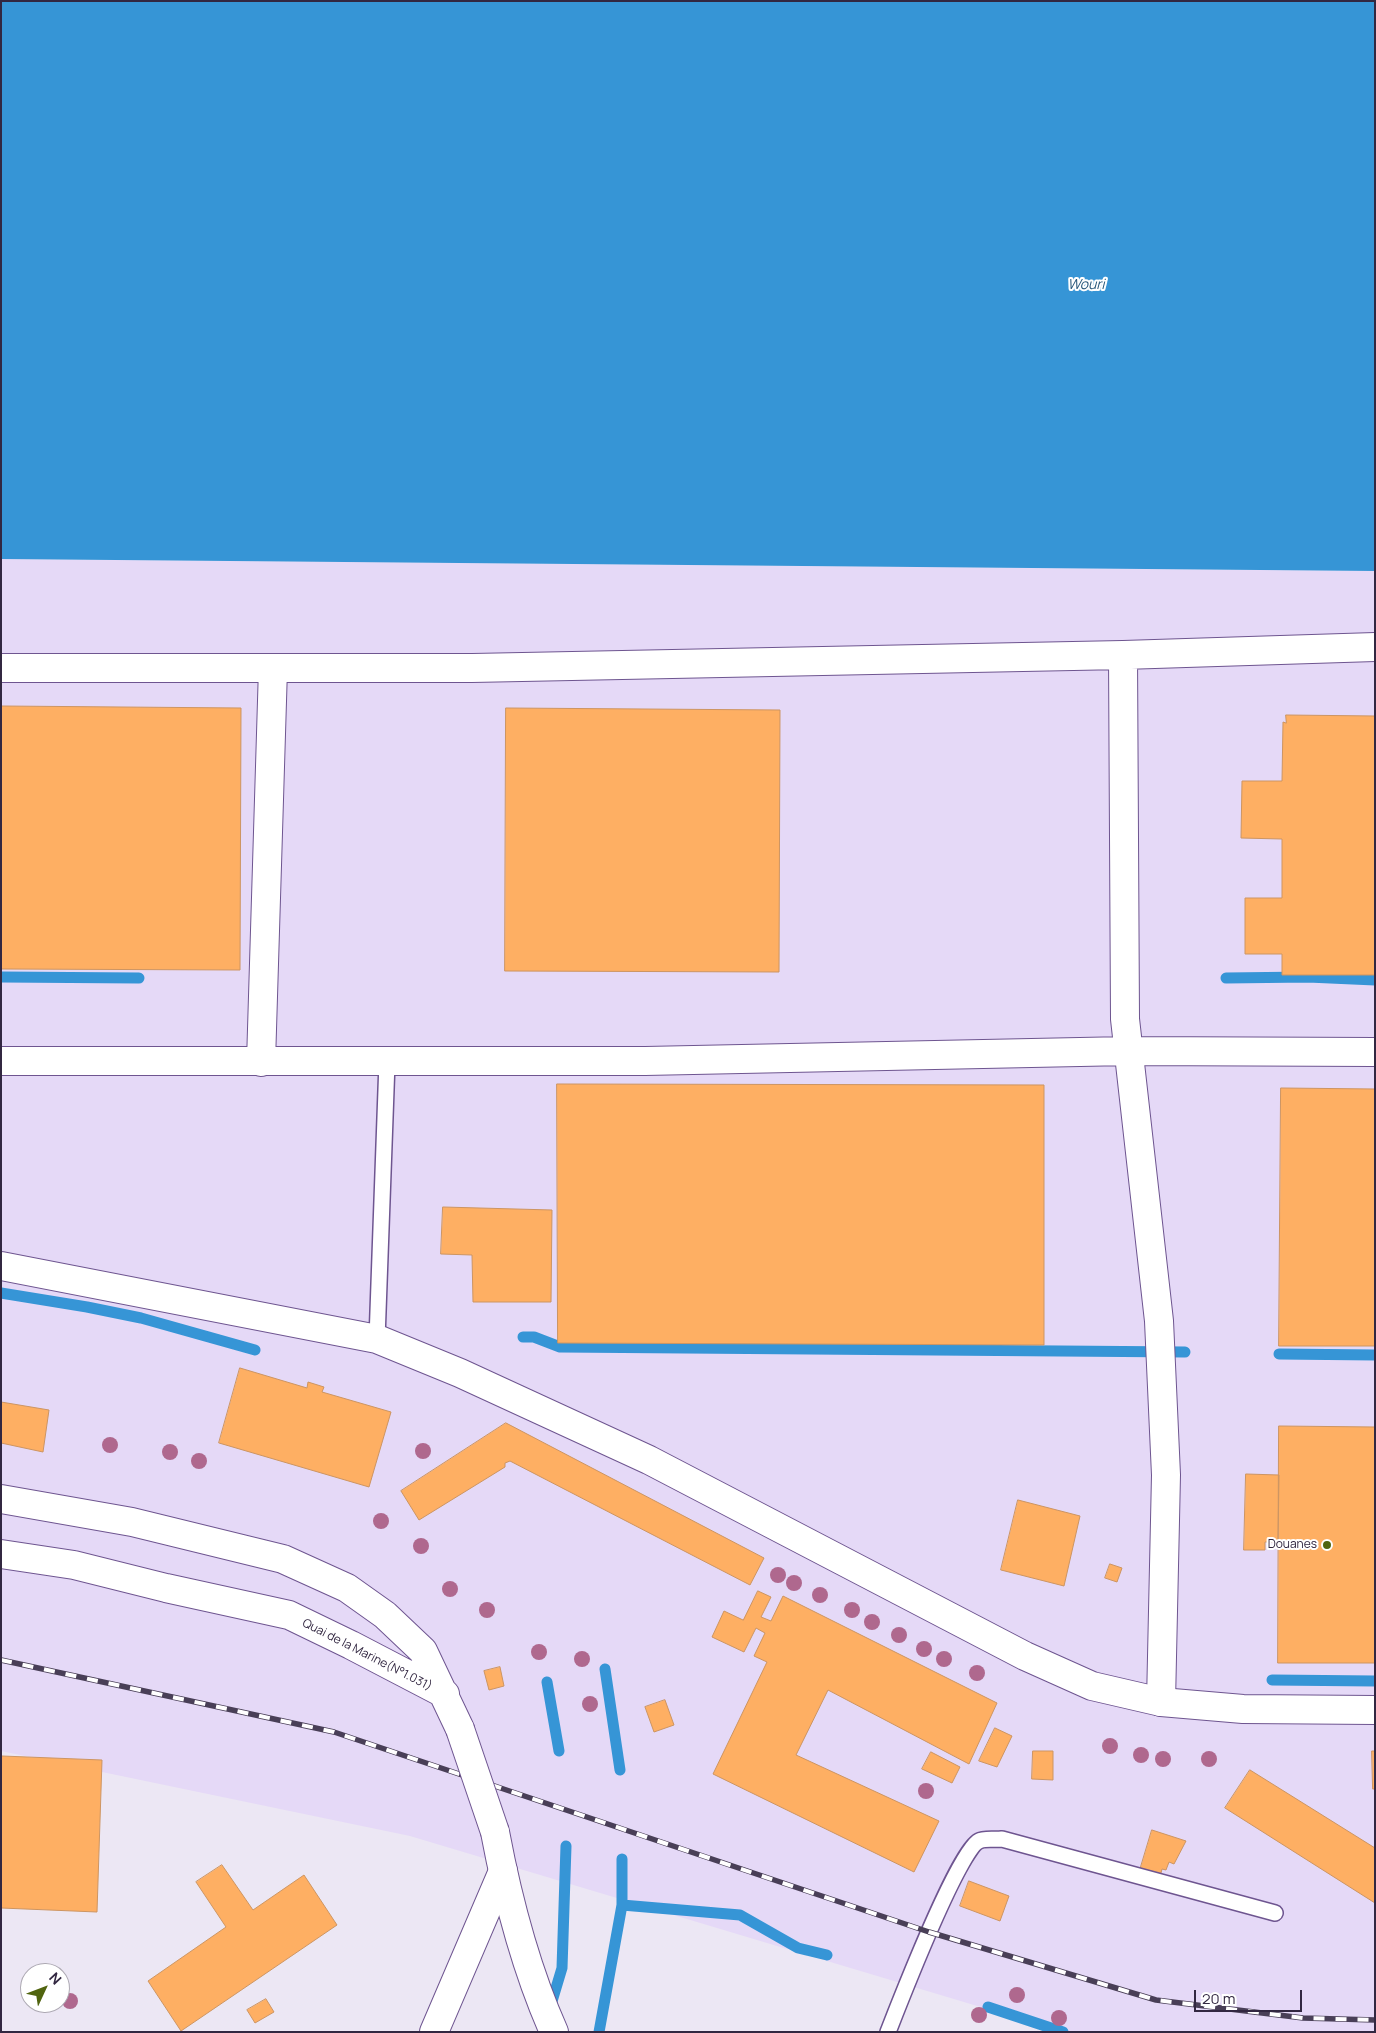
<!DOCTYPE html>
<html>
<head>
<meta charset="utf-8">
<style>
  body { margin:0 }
  #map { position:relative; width:1376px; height:2033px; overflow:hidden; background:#ece7f4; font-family:Manrope,sans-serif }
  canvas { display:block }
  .frame { position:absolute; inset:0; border:2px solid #322741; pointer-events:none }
  .north { position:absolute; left:20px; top:1963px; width:50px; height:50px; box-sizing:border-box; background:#fff; border:1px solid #ada9b3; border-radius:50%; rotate:47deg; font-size:14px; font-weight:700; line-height:20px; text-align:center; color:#322741 }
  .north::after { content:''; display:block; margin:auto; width:18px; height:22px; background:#50640f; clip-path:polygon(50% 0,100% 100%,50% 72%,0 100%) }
  .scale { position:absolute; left:1194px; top:1990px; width:108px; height:22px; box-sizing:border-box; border:2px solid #322741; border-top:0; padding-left:6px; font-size:15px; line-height:18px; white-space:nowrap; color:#322741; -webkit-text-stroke:4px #fff; paint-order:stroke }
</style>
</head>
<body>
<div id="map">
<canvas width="1376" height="2033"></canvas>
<div class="frame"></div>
<div class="north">N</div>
<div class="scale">20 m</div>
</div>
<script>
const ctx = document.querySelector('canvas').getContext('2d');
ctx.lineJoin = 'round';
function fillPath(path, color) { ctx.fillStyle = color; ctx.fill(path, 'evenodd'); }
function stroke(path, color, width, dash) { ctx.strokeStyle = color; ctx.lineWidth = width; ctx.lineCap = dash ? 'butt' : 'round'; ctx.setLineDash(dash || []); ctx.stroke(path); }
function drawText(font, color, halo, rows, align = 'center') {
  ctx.font = font + ' Manrope,sans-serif'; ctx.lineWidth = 4; ctx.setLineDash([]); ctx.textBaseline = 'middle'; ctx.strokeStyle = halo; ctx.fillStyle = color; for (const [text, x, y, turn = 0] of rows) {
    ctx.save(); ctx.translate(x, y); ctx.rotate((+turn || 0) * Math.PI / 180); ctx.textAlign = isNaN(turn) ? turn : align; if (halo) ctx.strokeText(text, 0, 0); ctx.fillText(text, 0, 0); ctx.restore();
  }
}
const built = new Path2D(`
  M1,559L1375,571V2032H1064L410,1836L1,1751Z`);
const water = new Path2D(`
  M1,1H1375V571L1,559Z`);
const stream = new Path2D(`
  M1,977L139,978
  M1226,978L1308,977L1375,980
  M1,1293L87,1307L141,1318L255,1350
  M523,1337H534L560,1347L1185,1352
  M1279,1354L1375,1355
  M605,1669L620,1770
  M1272,1680L1375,1681
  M547,1682L559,1751
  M622,1905L740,1915L798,1948L827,1955
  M988,2007L1063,2032
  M550,2008L562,1968L566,1846
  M599,2032L622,1905V1859`);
const building = new Path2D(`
  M1,706L241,708L240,970L1,969Z
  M506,708L780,710L779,972L505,971Z
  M1286,715L1375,716V975H1282V954H1245V898H1282V839L1241,838L1242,781H1282L1283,722L1286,723Z
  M557,1084L1044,1085V1345L558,1343Z
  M1281,1088L1375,1089V1346H1279Z
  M443,1207L552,1210L551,1302H473L472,1255L441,1254Z
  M240,1368L307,1388L308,1382L324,1387L322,1392L391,1412L369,1487L219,1443Z
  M1,1402L49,1410L43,1452L1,1443Z
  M506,1423L764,1558L750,1585L510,1461L505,1463V1467L419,1520L401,1491Z
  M1279,1426L1375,1427V1663H1278Z
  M1246,1474L1279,1475L1278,1542H1265V1550H1244Z
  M1018,1500L1080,1516L1064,1586L1001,1570Z
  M1110,1564L1122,1568L1117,1582L1105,1578Z
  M758,1591L771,1597L761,1617L771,1621L783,1596L997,1703L969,1764L828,1690L796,1755L939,1821L914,1872L713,1774L767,1662L754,1656L765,1633L756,1628L744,1652L712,1637L724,1611L743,1620Z
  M500,1667L504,1686L489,1690L484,1671Z
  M665,1700L674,1725L654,1732L645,1707Z
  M995,1728L1012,1736L997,1767L979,1761Z
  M1033,1751H1053V1780L1032,1779Z
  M1372,1751H1375V1789H1373Z
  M931,1752L960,1767L952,1783L922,1769Z
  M2,1756L102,1760L97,1912L1,1908Z
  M1250,1770L1375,1848V1903L1225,1808Z
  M1152,1830L1186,1841L1174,1864L1169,1862L1166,1870L1162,1869L1160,1877L1140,1870Z
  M222,1865L253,1910L304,1875L337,1925L181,2031L148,1981L226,1927L196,1882Z
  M969,1881L1009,1896L1000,1921L960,1906Z
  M266,1999L274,2012L255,2023L247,2010Z`);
const lane = new Path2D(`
  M377,1339L387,1062
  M888,2032C899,2004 959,1849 979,1841C984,1838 995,1840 1002,1839L1275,1913`);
const street = new Path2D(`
  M1123,655L1125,1019L1159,1321L1166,1475L1161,1702
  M1,668H472L1123,655L1375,647
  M1,1061H645L1128,1051L1375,1052
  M261,1062L273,668
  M434,2032L503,1871`);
const secondary = new Path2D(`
  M1,1266L377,1339L460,1373L649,1460L1025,1656L1092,1686L1161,1702L1243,1709L1375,1710
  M1,1499L132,1522L283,1559L347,1588L385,1615L423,1651L460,1729
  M1,1554L74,1565L166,1588L289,1615L351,1645L445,1694
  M495,1832C508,1901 525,1967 554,2032`);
const rail = new Path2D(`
  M1,1660L334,1732L929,1932L1156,2000L1303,2018L1375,2020`);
const secondaryBridge = new Path2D(`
  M460,1729L495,1832`);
const trees = [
  [110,1445],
  [423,1451],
  [170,1452],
  [199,1461],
  [381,1521],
  [421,1546],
  [778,1575],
  [794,1583],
  [450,1589],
  [820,1595],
  [487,1610],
  [852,1610],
  [872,1622],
  [899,1635],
  [924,1649],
  [539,1652],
  [582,1659],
  [944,1659],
  [977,1673],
  [590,1704],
  [1110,1746],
  [1141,1755],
  [1163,1759],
  [1209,1759],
  [926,1791],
  [1017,1995],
  [70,2001],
  [979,2015],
  [1059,2018]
];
const markers = [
  [1327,1545,5,"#50640f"]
];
const poiNames = [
  ["Douanes",1317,1545]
];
const streetNames = [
  ["Quai de la Marine(N°1.031)",367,1655,27]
];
const waterNames = [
  ["Wouri",1086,285]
];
fillPath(built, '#e5d9f7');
fillPath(water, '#3695d6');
stroke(stream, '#3695d6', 11);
fillPath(building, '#feaf63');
stroke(building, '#cd9562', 1);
stroke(lane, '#6e5590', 18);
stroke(street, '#6e5590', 30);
stroke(secondary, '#6e5590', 30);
stroke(lane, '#fff', 15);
stroke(street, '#fff', 28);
stroke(secondary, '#fff', 28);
stroke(rail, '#493f57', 5.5);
stroke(rail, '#fff', 4, [11]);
stroke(secondaryBridge, '#6e5590', 30, []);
stroke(secondaryBridge, '#fff', 28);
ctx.fillStyle = '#af688e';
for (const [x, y] of trees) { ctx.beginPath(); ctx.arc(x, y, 8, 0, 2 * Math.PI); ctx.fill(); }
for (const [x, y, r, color] of markers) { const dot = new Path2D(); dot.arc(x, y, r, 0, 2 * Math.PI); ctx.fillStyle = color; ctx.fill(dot); stroke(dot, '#fff', 2); }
drawText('12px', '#322741', '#fff', poiNames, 'right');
drawText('12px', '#322741', '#fff', streetNames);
drawText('italic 14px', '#29597c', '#fff', waterNames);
</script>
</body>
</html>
